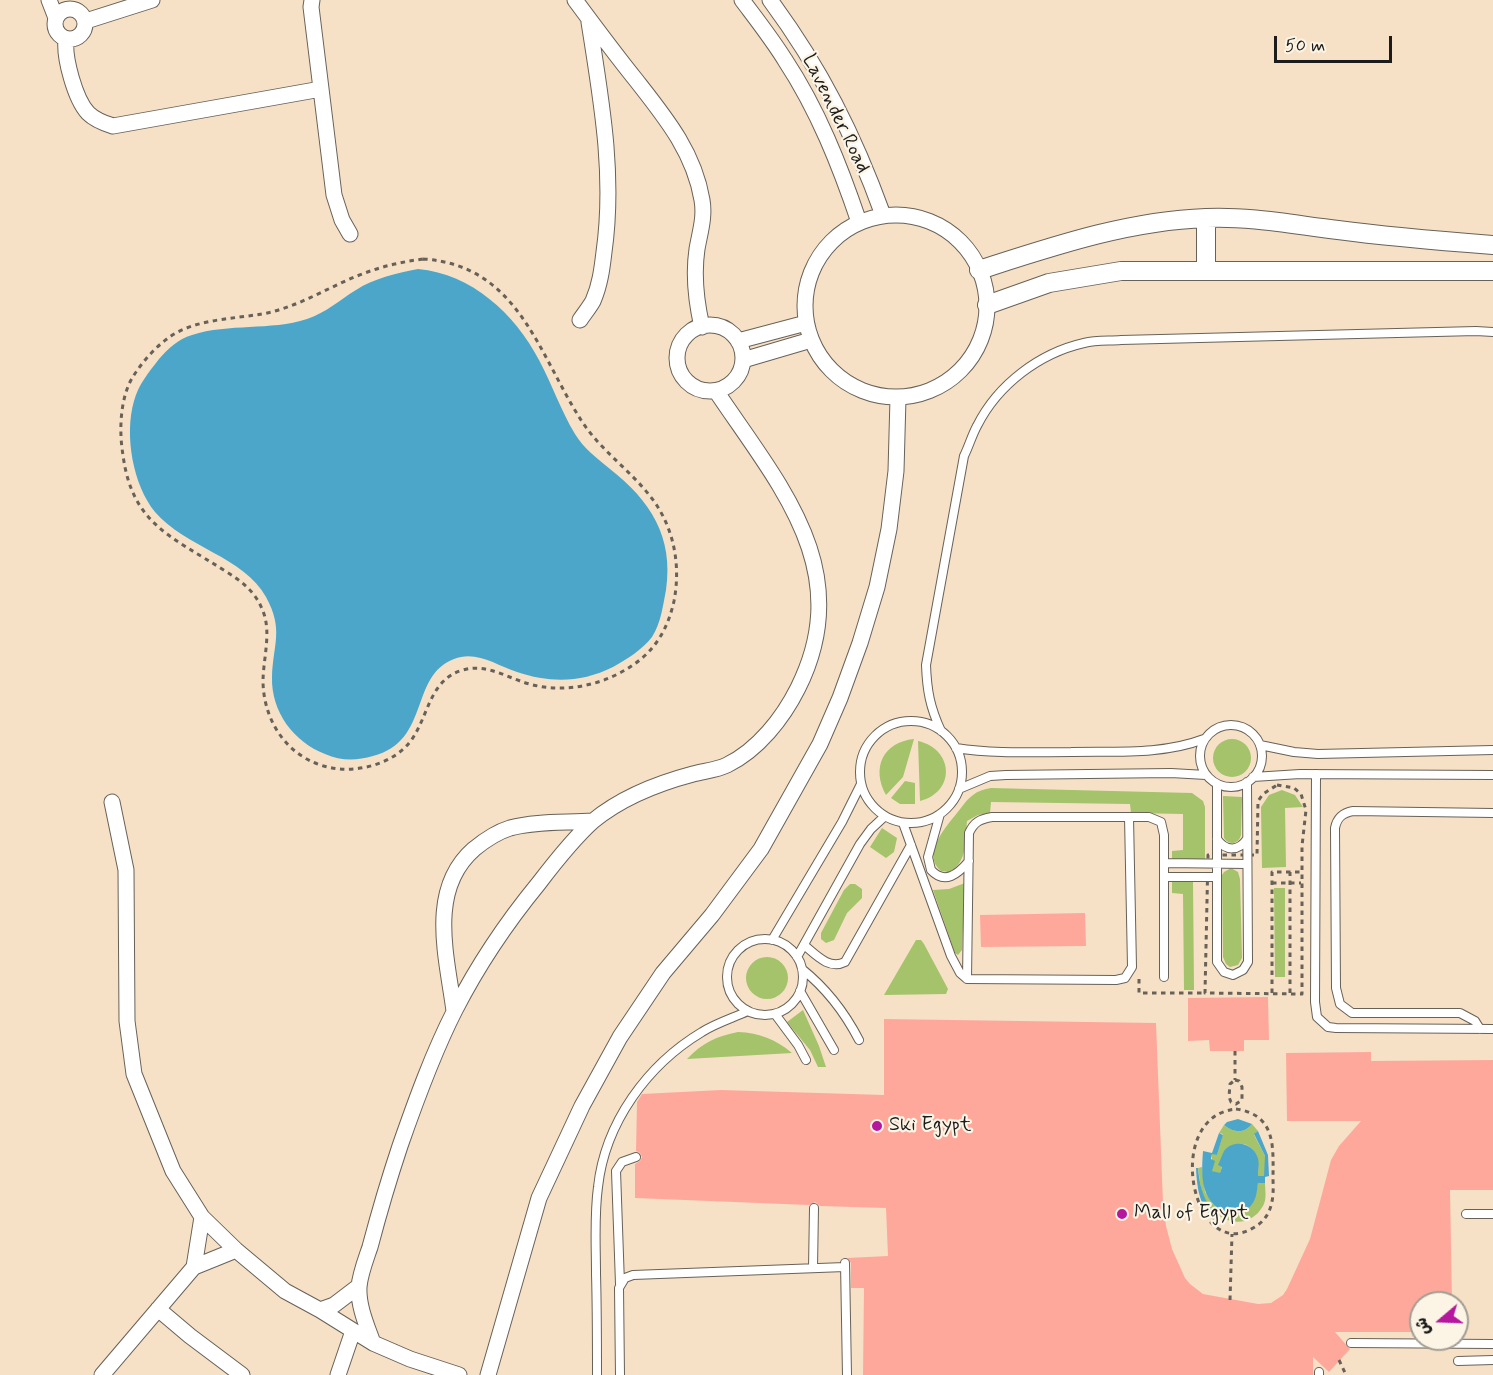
<!DOCTYPE html>
<html>
<head>
<meta charset="utf-8">
<style>
  body { margin:0 }
  #map { position:relative; width:1493px; height:1375px; overflow:hidden; background:#f6e1c7; font-family:Mynerve,"Playpen Sans Arabic",sans-serif }
  canvas { display:block }
  .north { position:absolute; left:1409px; top:1291px; width:60px; height:60px; box-sizing:border-box; background:#fcf5e5; border:2px solid #a29e95; border-radius:50%; rotate:251deg; font-size:16px; font-weight:700; line-height:24px; text-align:center; color:#1c1c1c }
  .north::after { content:''; display:block; margin:auto; width:21px; height:27px; background:#b5179e; clip-path:polygon(50% 0,100% 100%,50% 72%,0 100%) }
  .scale { position:absolute; left:1274px; top:36px; width:118px; height:27px; box-sizing:border-box; border:3px solid #1c1c1c; border-top:0; padding-left:8px; font-size:18px; line-height:21px; white-space:nowrap; color:#1c1c1c; -webkit-text-stroke:4px #fcf5e5; paint-order:stroke }
</style>
</head>
<body>
<div id="map">
<canvas width="1493" height="1375"></canvas>
<div class="north">ش</div>
<div class="scale">50 m</div>
</div>
<script>
const ctx = document.querySelector('canvas').getContext('2d');
ctx.lineJoin = 'round';
function fillPath(path, color) { ctx.fillStyle = color; ctx.fill(path, 'evenodd'); }
function stroke(path, color, width, dash) { ctx.strokeStyle = color; ctx.lineWidth = width; ctx.lineCap = dash ? 'butt' : 'round'; ctx.setLineDash(dash || []); ctx.stroke(path); }
function drawText(font, color, halo, rows, align = 'center') {
  ctx.font = font + ' Mynerve,sans-serif'; ctx.lineWidth = 4.5; ctx.setLineDash([]); ctx.textBaseline = 'middle'; ctx.strokeStyle = halo; ctx.fillStyle = color; for (const [text, x, y, turn = 0] of rows) {
    ctx.save(); ctx.translate(x, y); ctx.rotate((+turn || 0) * Math.PI / 180); ctx.textAlign = isNaN(turn) ? turn : align; if (halo) ctx.strokeText(text, 0, 0); ctx.fillText(text, 0, 0); ctx.restore();
  }
}
const green = new Path2D(`
  M914,739L903,777L886,795C871,768 883,742 914,739Z
  M1213 758a19 19 0 1 1 38 0a19 19 0 1 1-38 0Z
  M918,741C954,749 956,792 920,801Z
  M905,781L915,783V804H900L891,798Z
  M991,788L1192,793L1203,801L1205,807V859L1172,860V851L1183,850V814L1131,813L1130,804L991,802L990,813L978,815L967,821C965,839 968,863 949,872L941,871C921,854 946,827 957,813C962,807 967,799 973,795C978,791 984,789 991,788Z
  M1282,790L1295,795L1303,807L1285,808L1286,867L1262,868L1261,807L1269,795Z
  M1223,796L1242,797L1241,835C1239,844 1229,846 1224,838Z
  M882,828L897,838L894,852L886,858L870,847Z
  M1231,868L1238,872L1240,879L1242,958L1238,965L1230,967L1226,964L1223,957L1222,875L1224,872Z
  M1172,882H1193L1194,990H1184L1183,894L1172,893Z
  M965,883L962,950L958,955L955,953L933,890L949,889Z
  M850,884H855L862,889V898L847,913L834,940L826,943L821,939V933L844,890Z
  M1274,888H1285V977H1275Z
  M916,940H921L924,944L948,989L946,994L884,995Z
  M746 978a21 21 0 1 1 42 0a21 21 0 1 1-42 0Z
  M803,1010L819,1046L826,1067H818L810,1050L787,1022Z
  M738,1032C760,1033 775,1039 792,1053L687,1059C702,1043 717,1036 738,1032Z
  M1252,1124L1258,1131L1254,1135L1265,1156V1176H1258C1259,1163 1258,1149 1244,1144L1219,1165L1222,1166L1220,1174L1212,1171V1153L1217,1155L1223,1134L1219,1133L1224,1125C1234,1133 1244,1134 1252,1124Z
  M1202,1167L1205,1192L1213,1204L1244,1211C1255,1203 1256,1195 1258,1182L1265,1183C1265,1190 1267,1199 1263,1206C1248,1232 1217,1223 1205,1200C1200,1190 1200,1179 1198,1168Z`);
const water = new Path2D(`
  M418,269C472,274 515,314 539,360C552,384 561,411 575,434C584,449 597,458 610,469C650,500 674,537 666,590C663,605 661,623 652,637C642,650 627,659 613,667C581,683 550,683 517,672C496,665 476,650 454,659C409,676 431,741 373,756C356,761 341,761 325,754C294,742 271,712 272,677C273,644 284,630 266,597C244,557 185,547 155,512C133,485 124,435 134,401C138,385 149,372 159,359C168,349 178,339 192,335C229,323 270,331 307,319C327,312 338,301 356,290C374,278 398,273 418,269Z
  M1238,1119L1252,1124C1244,1134 1234,1133 1224,1125L1227,1122Z
  M1258,1131L1268,1155L1269,1176L1265,1177V1183H1258C1257,1189 1257,1195 1254,1201C1242,1223 1214,1213 1206,1193C1201,1180 1202,1165 1203,1151L1212,1153L1219,1133L1223,1135L1217,1155L1212,1154L1211,1159L1215,1161L1212,1171L1220,1173L1222,1167L1218,1165C1220,1161 1222,1155 1224,1151C1233,1139 1252,1143 1257,1156C1260,1162 1258,1169 1258,1176H1264L1265,1156L1254,1134Z
  M1196,1168H1198C1200,1188 1204,1204 1220,1218L1217,1224C1200,1208 1197,1190 1196,1168Z`);
const building = new Path2D(`
  M1085,913L1086,946L981,947L980,915Z
  M1268,997L1269,1040H1244V1051H1210L1209,1040L1188,1041V998Z
  M884,1019L1156,1023L1163,1203L1166,1226L1172,1249L1185,1278L1190,1284L1203,1294L1258,1304L1271,1303L1283,1295L1287,1289L1310,1239L1331,1160L1339,1146L1361,1121H1287L1286,1053L1371,1052V1061L1493,1060V1190H1450L1452,1303H1421V1332H1335L1350,1349L1329,1372L1313,1357V1375H863L864,1288H851V1263L847,1258L888,1256L886,1208L820,1206L815,1202L809,1205L635,1198V1164L640,1161L642,1157L640,1153L636,1151L637,1102L642,1094L721,1090L884,1095Z`);
const path = new Path2D(`
  M423,259C518,265 538,353 581,420C600,450 629,469 650,496C674,526 681,565 674,601C669,624 659,644 641,659C608,686 560,696 520,681C501,674 483,664 463,670C431,679 429,712 414,736C400,760 367,771 340,769C294,765 264,727 263,682C263,660 271,635 264,614C257,593 243,582 225,571C173,537 132,525 123,455C119,432 120,401 131,380C141,363 155,347 171,336C197,319 232,319 262,314C296,308 325,289 357,276C379,267 400,262 423,259Z
  M1277,785L1294,788L1301,794L1306,810L1302,846V994L1205,993L1208,855H1257L1258,801L1263,794Z
  M1272,883H1301
  M1139,979V993H1205
  M1272,993V872H1301
  M1290,993V872
  M1235,1051V1080
  M1235,1080L1239,1081L1242,1087V1100L1236,1104L1231,1102L1229,1097L1230,1084Z
  M1236,1109C1277,1115 1273,1148 1273,1180C1274,1199 1272,1218 1253,1228C1192,1264 1162,1116 1236,1109Z
  M1230,1300L1232,1234
  M1339,1360L1346,1375`);
const service = new Path2D(`
  M860 772a51 51 0 1 1 102 0a51 51 0 1 1-102 0Z
  M1200 756a31 31 0 1 1 62 0a31 31 0 1 1-62 0Z
  M941,731C930,707 927,691 926,665L964,456C969,446 972,435 977,426C998,384 1040,353 1084,343C1096,340 1109,341 1121,340L1476,331L1493,332
  M1260,745L1294,752L1318,754L1493,750
  M956,748C994,754 1033,752 1071,752C1116,751 1162,755 1204,739
  M1316,774L1315,1002L1317,1017L1328,1027L1336,1028L1493,1029
  M1253,777L1300,774L1493,775
  M1217,784V962L1224,972L1233,975L1243,970L1248,962L1247,782
  M959,789L990,776L1006,775L1171,773L1206,775
  M940,814L928,857L931,870C945,885 958,874 969,861
  M903,823L951,956L960,973L967,979L1116,980L1125,978L1132,967L1129,817
  M1217,839C1226,852 1239,851 1247,839
  M1165,863L1247,864
  M1165,877H1217
  M727 977a38 38 0 1 1 76 0a38 38 0 1 1-76 0Z
  M772,940L842,822L861,784
  M804,945C816,955 829,970 845,962L911,845
  M797,957L860,844L871,829L885,816
  M802,969C827,989 844,1011 859,1040
  M967,979L969,833C974,822 980,819 992,817H1149L1161,822L1164,835V977
  M800,991L834,1050
  M775,1014L798,1045L806,1060
  M1480,1029L1475,1021L1460,1013H1352L1340,1004L1336,988L1335,828C1337,818 1342,813 1353,811L1493,813
  M1466,1214H1493
  M845,1263L847,1375
  M813,1268L814,1208
  M620,1284L616,1171L622,1162L636,1157
  M1351,1343L1493,1344
  M1458,1361L1493,1360
  M1319,1372V1375
  M597,1375C597,1341 597,1308 596,1274C596,1245 594,1216 598,1187C605,1123 647,1065 702,1032C716,1023 733,1018 748,1011
  M620,1375L619,1288L625,1278L633,1275L845,1267`);
const minor = new Path2D(`
  M49,0L56,18
  M312,0L311,7L334,195L342,220L350,234
  M575,0C595,27 615,54 636,80C665,117 694,152 702,200C705,217 700,232 697,249C693,276 696,301 702,327
  M742,0C757,20 772,39 785,60C818,110 840,166 859,222
  M770,0C821,69 854,135 883,215
  M55 24a15 15 0 1 1 30 0a15 15 0 1 1-30 0Z
  M86,21L152,0
  M66,40C64,58 75,99 88,113C95,120 103,123 113,126L321,89
  M805 306a91 91 0 1 1 182 0a91 91 0 1 1-182 0Z
  M580,320C584,314 589,308 593,301C600,285 602,269 604,252C615,174 601,99 589,22
  M677 358a33 33 0 1 1 66 0a33 33 0 1 1-66 0Z
  M738,341L806,323
  M743,360L811,340
  M112,802L126,870L127,1021L134,1074L173,1171L202,1217L236,1250L285,1291L320,1310L373,1343L410,1359L459,1375
  M454,1011C447,957 427,890 474,849C485,840 497,832 510,828C536,821 566,823 593,821
  M194,1267L202,1217
  M158,1309L190,1336L242,1375
  M320,1310L334,1305L359,1286
  M373,1343C367,1326 358,1306 359,1287C360,1274 366,1259 370,1247C379,1213 389,1179 400,1146C416,1100 433,1053 455,1010C478,965 507,922 539,883C555,862 573,839 593,821C621,798 659,783 693,774C704,771 717,770 727,765C758,750 783,718 798,688C857,570 779,485 716,391
  M102,1375L194,1267L236,1250
  M338,1375L353,1331
  M488,1375L539,1198L582,1106L620,1037L663,973L712,915L761,849L820,744L840,698L860,643L877,587L889,529L896,471L898,398`);
const tertiary = new Path2D(`
  M979,270C1054,246 1127,221 1206,218C1250,216 1295,225 1338,230C1390,237 1441,241 1493,245
  M1206,270V218
  M987,305L1049,283L1121,271H1493`);
const markers = [
  [877,1126,6,"#b5179e"],
  [1122,1214,6,"#b5179e"]
];
const streetNames = [
  ["Lavender Road",835,114,64]
];
const poiNames = [
  ["Ski Egypt",889,1126],
  ["Mall of Egypt",1134,1214]
];
fillPath(green, '#a4c36a');
fillPath(water, '#4ca6ca');
fillPath(building, '#fea89b');
stroke(service, '#686158', 10);
stroke(minor, '#686158', 17);
stroke(tertiary, '#686158', 20);
stroke(path, '#686158', 3, [4.5, 4.5]);
stroke(service, '#fff', 8);
stroke(minor, '#fff', 15);
stroke(tertiary, '#fff', 18);
for (const [x, y, r, color] of markers) { const dot = new Path2D(); dot.arc(x, y, r, 0, 2 * Math.PI); ctx.fillStyle = color; ctx.fill(dot); stroke(dot, '#fcf5e5', 2); }
drawText('20px', '#1c1c1c', '#fcf5e5', streetNames);
drawText('20px', '#1c1c1c', '#fcf5e5', poiNames, 'left');
</script>
</body>
</html>
